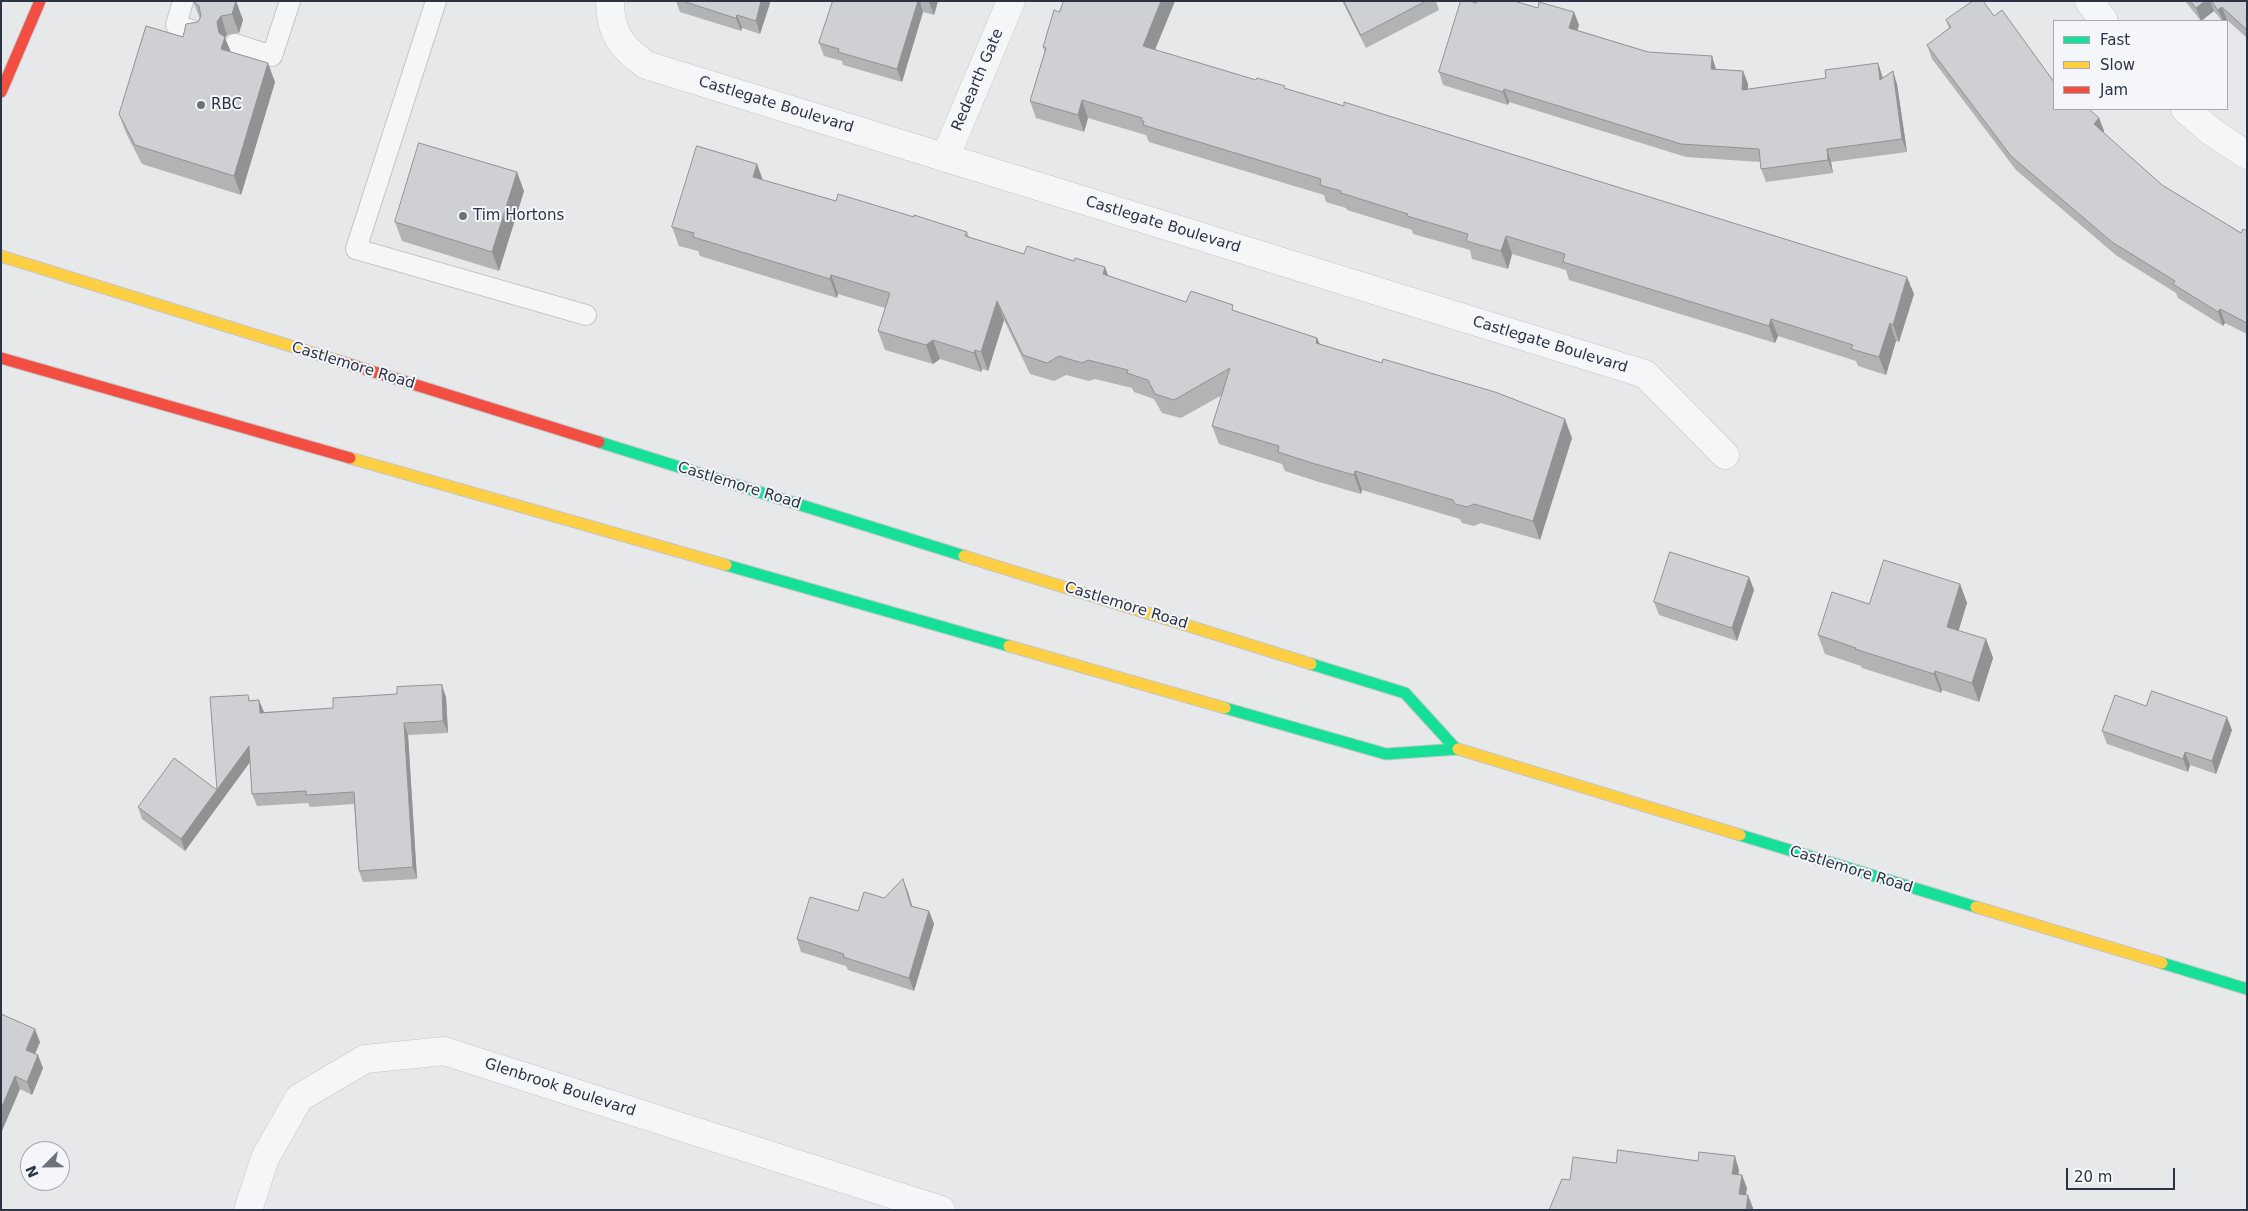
<!DOCTYPE html>
<html>
<head>
<meta charset="utf-8">
<style>
  body { margin:0 }
  #map { position:relative; width:2248px; height:1211px; overflow:hidden; background:#e6e8ea; font-family:"DejaVu Sans",sans-serif }
  canvas { display:block }
  .frame { position:absolute; inset:0; border:2px solid #2b3445; pointer-events:none }
  .legend { position:absolute; left:2053px; top:20px; width:175px; height:90px; box-sizing:border-box; background:#f4f6f9; border:1px solid #a4a8b1; margin:0; padding:6px 9px; list-style:none; font-size:15px; color:#2b3445 }
  .legend li { display:flex; align-items:center; gap:10px; height:25px }
  .legend b { width:25px; border:1px solid #a4a8b1 }
  .north { position:absolute; left:20px; top:1141px; width:50px; height:50px; box-sizing:border-box; background:#f4f6f9; border:1px solid #a4a8b1; border-radius:50%; rotate:247deg; font-size:14px; font-weight:700; line-height:20px; text-align:center; color:#2b3445 }
  .north::after { content:''; display:block; margin:auto; width:18px; height:22px; background:#6c737f; clip-path:polygon(50% 0,100% 100%,50% 72%,0 100%) }
  .scale { position:absolute; left:2066px; top:1168px; width:109px; height:22px; box-sizing:border-box; border:2px solid #2b3445; border-top:0; padding-left:6px; font-size:15px; line-height:18px; white-space:nowrap; color:#2b3445; -webkit-text-stroke:4px #f4f6f9; paint-order:stroke }
</style>
</head>
<body>
<div id="map">
<canvas width="2248" height="1211"></canvas>
<div class="frame"></div>
<ul class="legend">
<li><b style="height:6px;background:#16e098"></b>Fast</li>
<li><b style="height:6px;background:#ffcf43"></b>Slow</li>
<li><b style="height:6px;background:#f24e42"></b>Jam</li>
</ul>
<div class="north">N</div>
<div class="scale">20 m</div>
</div>
<script>
const ctx = document.querySelector('canvas').getContext('2d');
ctx.lineJoin = 'round';
function stroke(path, color, width, dash) { ctx.strokeStyle = color; ctx.lineWidth = width; ctx.lineCap = dash ? 'butt' : 'round'; ctx.setLineDash(dash || []); ctx.stroke(path); }
function fillPath(path, color) { ctx.fillStyle = color; ctx.fill(path, 'evenodd'); }
function drawText(font, color, halo, rows, align = 'center') {
  ctx.font = font + ' "DejaVu Sans",sans-serif'; ctx.lineWidth = 4; ctx.setLineDash([]); ctx.textBaseline = 'middle'; ctx.strokeStyle = halo; ctx.fillStyle = color; for (const [text, x, y, turn = 0] of rows) {
    ctx.save(); ctx.translate(x, y); ctx.rotate((+turn || 0) * Math.PI / 180); ctx.textAlign = isNaN(turn) ? turn : align; if (halo) ctx.strokeText(text, 0, 0); ctx.fillText(text, 0, 0); ctx.restore();
  }
}
const lane = new Path2D(`
  M183,1L176,25L197,32
  M436,1L356,249L586,315
  M235,44L272,56L290,1`);
const street = new Path2D(`
  M610,1C610,33 621,47 646,65L1645,374L1725,455
  M2089,1L2104,21
  M2185,109L2212,132L2247,155
  M945,158L1011,1
  M248,1210L265,1158L299,1098L365,1059L444,1051L941,1210`);
const fast = new Path2D(`
  M599,442L964,556
  M726,565L1009,646
  M1311,664L1405,693L1456,749
  M1225,708L1386,754L1458,749
  M1740,835L1976,907
  M2162,963L2247,989`);
const slow = new Path2D(`
  M1,256L339,361
  M350,458L726,565
  M964,556L1311,664
  M1009,646L1225,708
  M1458,749L1740,835
  M1976,907L2162,963`);
const jam = new Path2D(`
  M1,92L40,1
  M1,358L350,458
  M339,361L599,442`);
const wall = new Path2D(`
  M193,1H236L243,20L239,33L227,35L225,38L231,52L275,82L241,195L142,164L126,133L119,114L183,37L200,19Z
  M676,1H769L770,3L760,34L742,28L741,31L680,12Z
  M833,1H938L934,15L923,12L902,82L843,65L842,61L824,56L819,43Z
  M1064,1H1175L1155,50L1286,89L1914,294L1899,342L1896,341L1886,375L1858,366L1856,361L1778,336L1775,343L1569,280L1566,270L1512,254L1508,269L1472,259L1470,250L1413,234L1412,230L1347,210L1346,208L1326,202L1324,195L1149,142L1146,135L1088,118L1084,132L1036,118L1030,101L1045,52L1043,47Z
  M1342,1H1436L1439,10L1366,48Z
  M2185,1H2247V38L2227,20L2225,21H2222L2214,11L2201,21Z
  M1476,3L1538,8L1574,12L1579,25L1577,30L1648,52L1716,69L1743,71L1748,84V89L1826,78L1878,63L1883,78L1897,84L1907,152L1831,162L1833,173L1766,182L1761,169L1760,162L1686,157L1509,102L1508,105L1443,85L1439,72Z
  M1946,20L2054,109L2099,118L2104,131L2103,133L2162,185L2241,233L2247,231V334L2225,323L2223,326L2178,298L2176,293L2117,256L2016,170L1932,59L1927,45L1949,28Z
  M762,180L836,201L914,217L967,232L969,237L1024,254L1074,261L1105,267L1108,276L1186,302L1235,311L1317,338L1320,344L1572,438L1540,540L1481,523L1474,526L1462,523L1460,519L1362,490L1361,494L1319,482L1285,471L1282,464L1219,444L1212,426L1222,395L1181,418L1162,413L1154,399L1134,392L1132,388L1095,379L1089,381L1066,375L1054,381L1030,374L1004,320L988,371L982,369L981,372L940,359L933,364L885,350L878,331L885,308L838,294L837,298L700,256L698,251L679,246L672,227Z
  M524,191L499,271L402,241L395,222Z
  M1749,577L1754,590L1737,641L1659,615L1654,602Z
  M1960,584L1967,603L1958,631L1986,639L1993,658L1979,702L1942,690L1941,693L1862,668L1861,666L1825,654L1818,635L1869,604Z
  M248,695L250,701L264,712L333,708L446,697L448,733L408,735L417,879L363,882L359,871L354,804L310,807L308,803L257,806L252,794L250,762L185,851L142,819L138,807L217,790Z
  M2146,706L2232,730L2216,774L2190,765L2188,772L2107,744L2102,731Z
  M908,892L912,906L929,911L934,924L914,991L848,970L846,966L801,952L797,939L858,911L884,898Z
  M1,1014L40,1042L35,1054L43,1068L32,1095L20,1089L1,1133Z`);
const shadedWall = new Path2D(`
  M236,1L243,20L239,33L232,14Z
  M761,1H769L770,3L760,34L756,21Z
  M918,1H920L923,12L902,82L897,69Z
  M930,1H938L934,15L929,2Z
  M1161,1H1175L1149,64L1143,46Z
  M2205,1H2210L2214,11L2201,21L2196,8Z
  M2222,7L2227,20L2225,21H2223L2218,10Z
  M1574,12L1579,25L1574,41L1569,28Z
  M737,15L742,28L741,31L736,18Z
  M221,16L227,35L225,38L232,55L221,49L217,22Z
  M1712,56L1716,69H1711Z
  M268,63L275,82L241,195L234,176Z
  M1878,63L1882,76L1885,93L1880,80Z
  M1743,71L1748,84L1747,103L1742,90Z
  M1893,71L1897,84L1907,152L1902,139Z
  M1504,89L1509,102L1508,105L1503,92Z
  M1082,100L1088,118L1084,132L1078,115Z
  M2099,118L2104,131L2099,138L2094,124Z
  M1827,149L1831,162L1833,173L1828,160Z
  M757,164L764,183L753,177Z
  M517,172L524,191L499,271L492,252Z
  M1506,236L1512,254L1508,269L1501,251Z
  M1105,267L1112,286L1103,274Z
  M831,275L838,294L837,298L830,279Z
  M1907,277L1914,294L1899,342L1893,325Z
  M997,301L1004,320L988,371L981,352Z
  M2220,309L2225,323L2223,326L2218,312Z
  M1771,319L1778,336L1775,343L1769,326Z
  M1890,323L1896,341L1886,375L1879,357Z
  M1317,338L1324,357L1316,343Z
  M933,340L940,359L933,364L926,345Z
  M975,350L982,369L981,372L974,353Z
  M1565,419L1572,438L1540,540L1533,521Z
  M1355,471L1362,490L1361,494L1354,475Z
  M1749,577L1754,590L1737,641L1732,628Z
  M1960,584L1967,603L1954,646L1947,627Z
  M1986,639L1993,658L1979,702L1972,683Z
  M1935,671L1942,690L1941,693L1934,674Z
  M442,685L446,697L448,733L443,721Z
  M259,700L264,712V724L260,713Z
  M2227,717L2232,730L2216,774L2212,761Z
  M404,723L408,735L417,879L413,867Z
  M249,746L253,758L185,851L181,839Z
  M2185,752L2190,765L2188,772L2183,759Z
  M903,879L908,892L916,919L911,906Z
  M929,911L934,924L914,991L909,978Z
  M35,1029L40,1042L31,1063L26,1050Z
  M38,1055L43,1068L32,1095L27,1082Z
  M15,1076L20,1089L1,1133V1109Z
  M1735,1156L1739,1170L1737,1187L1732,1174Z
  M1742,1175L1747,1188L1744,1207L1739,1194Z
  M1748,1195L1753,1208V1210H1746Z`);
const building = new Path2D(`
  M193,1H236L232,14L221,16L217,22L219,33L225,37L221,49L268,63L234,176L135,145L119,114L146,26L183,37L186,24L198,22L201,16L199,6Z
  M683,1H761L756,21L737,15L736,18Z
  M833,1H918L897,69L838,52L839,49L819,43Z
  M1064,1H1161L1143,46L1256,80L1257,78L1285,86L1284,88L1344,106V102L1907,277L1893,325L1890,323L1879,357L1851,349L1853,345L1771,319L1769,326L1563,262L1565,254L1506,236L1501,251L1466,241L1468,234L1407,216L1408,214L1341,193V191L1320,185L1321,179L1143,125L1144,121H1141L1142,118L1082,100L1078,115L1030,101L1046,48L1043,47L1054,10L1059,12Z
  M1344,1H1426L1361,35Z
  M1461,1H1469L1476,3L1477,1H1514L1538,8L1539,2L1574,12L1569,28L1648,52L1712,56L1711,69L1743,71L1742,90L1826,78L1825,70L1878,63L1880,80L1893,71L1902,139L1827,149L1828,160L1761,169L1759,149L1681,144L1504,89L1503,92L1439,72Z
  M1973,1H1983L1994,16L2002,10L2054,82V109H2089L2099,118L2094,124L2162,185L2241,233L2243,229L2247,231V323L2220,309L2218,312L2173,284L2175,281L2112,242L2011,156L1927,45L1951,27L1946,20Z
  M2191,1H2205L2196,8Z
  M2212,1H2247V30L2222,7L2218,10Z
  M419,143L517,172L492,252L395,222Z
  M697,146L757,164L753,177L836,201L838,194L914,217V215L967,232L965,236L1024,254L1027,246L1074,261L1075,258L1105,267L1103,274L1186,302L1191,291L1233,305L1232,310L1317,338L1316,343L1382,363L1383,359L1495,392L1565,419L1533,521L1474,504L1467,507L1455,504L1453,500L1355,471L1354,475L1312,463L1278,452L1279,446L1212,426L1230,368L1174,400L1155,394L1148,380L1127,373L1128,370L1088,360L1082,363L1059,356L1047,363L1023,355L997,301L981,352L975,350L974,353L933,340L926,345L878,331L890,293L831,275L830,279L693,237L694,233L672,227Z
  M1670,552L1749,577L1732,628L1654,602Z
  M1884,560L1960,584L1947,627L1986,639L1972,683L1935,671L1934,674L1855,649L1856,648L1818,635L1832,592L1869,604Z
  M442,685L443,721L404,723L413,867L359,871L354,792L306,795V791L252,794L249,746L181,839L138,807L174,758L217,790L210,697L248,695L249,701L259,700L260,713L333,708V698L397,694V687Z
  M2152,691L2227,717L2212,761L2185,752L2183,759L2102,731L2115,695L2146,706Z
  M903,879L911,906L929,911L909,978L843,957L844,954L797,939L810,897L858,911L864,892L884,898Z
  M1,1014L35,1029L26,1050L38,1055L27,1082L15,1076L1,1109Z
  M1618,1150L1698,1161L1699,1152L1735,1156L1732,1174L1742,1175L1739,1194L1748,1195L1746,1210H1549L1562,1179L1570,1180L1573,1157L1616,1163Z`);
const markers = [
  [201,105,5,"#6c737f"],
  [463,216,5,"#6c737f"]
];
const streetNames = [
  ["Redearth Gate",978,80,-67],
  ["Castlegate Boulevard",776,105,17],
  ["Castlegate Boulevard",1163,225,17],
  ["Castlegate Boulevard",1550,345,17],
  ["Castlemore Road",353,366,17],
  ["Castlemore Road",739,486,17],
  ["Castlemore Road",1126,606,17],
  ["Castlemore Road",1851,870,17],
  ["Glenbrook Boulevard",560,1088,18]
];
const poiNames = [
  ["RBC",211,105],
  ["Tim Hortons",473,216]
];
stroke(lane, '#c4c6c8', 22);
stroke(street, '#c4c6c8', 29);
stroke(fast, '#c4c6c8', 13);
stroke(slow, '#c4c6c8', 13);
stroke(jam, '#c4c6c8', 13);
stroke(lane, '#f5f6f7', 20);
stroke(street, '#f5f6f7', 28);
stroke(fast, '#16e098', 11);
stroke(slow, '#ffcf43', 11);
stroke(jam, '#f24e42', 11);
fillPath(wall, '#b1b3b5');
fillPath(shadedWall, '#909294');
fillPath(building, '#ced0d3');
stroke(building, '#909294', 1);
for (const [x, y, r, color] of markers) { const dot = new Path2D(); dot.arc(x, y, r, 0, 2 * Math.PI); ctx.fillStyle = color; ctx.fill(dot); stroke(dot, '#f4f6f9', 2); }
drawText('15px', '#2b3445', '#f4f6f9', streetNames);
drawText('15px', '#2b3445', '#f4f6f9', poiNames, 'left');
</script>
</body>
</html>
